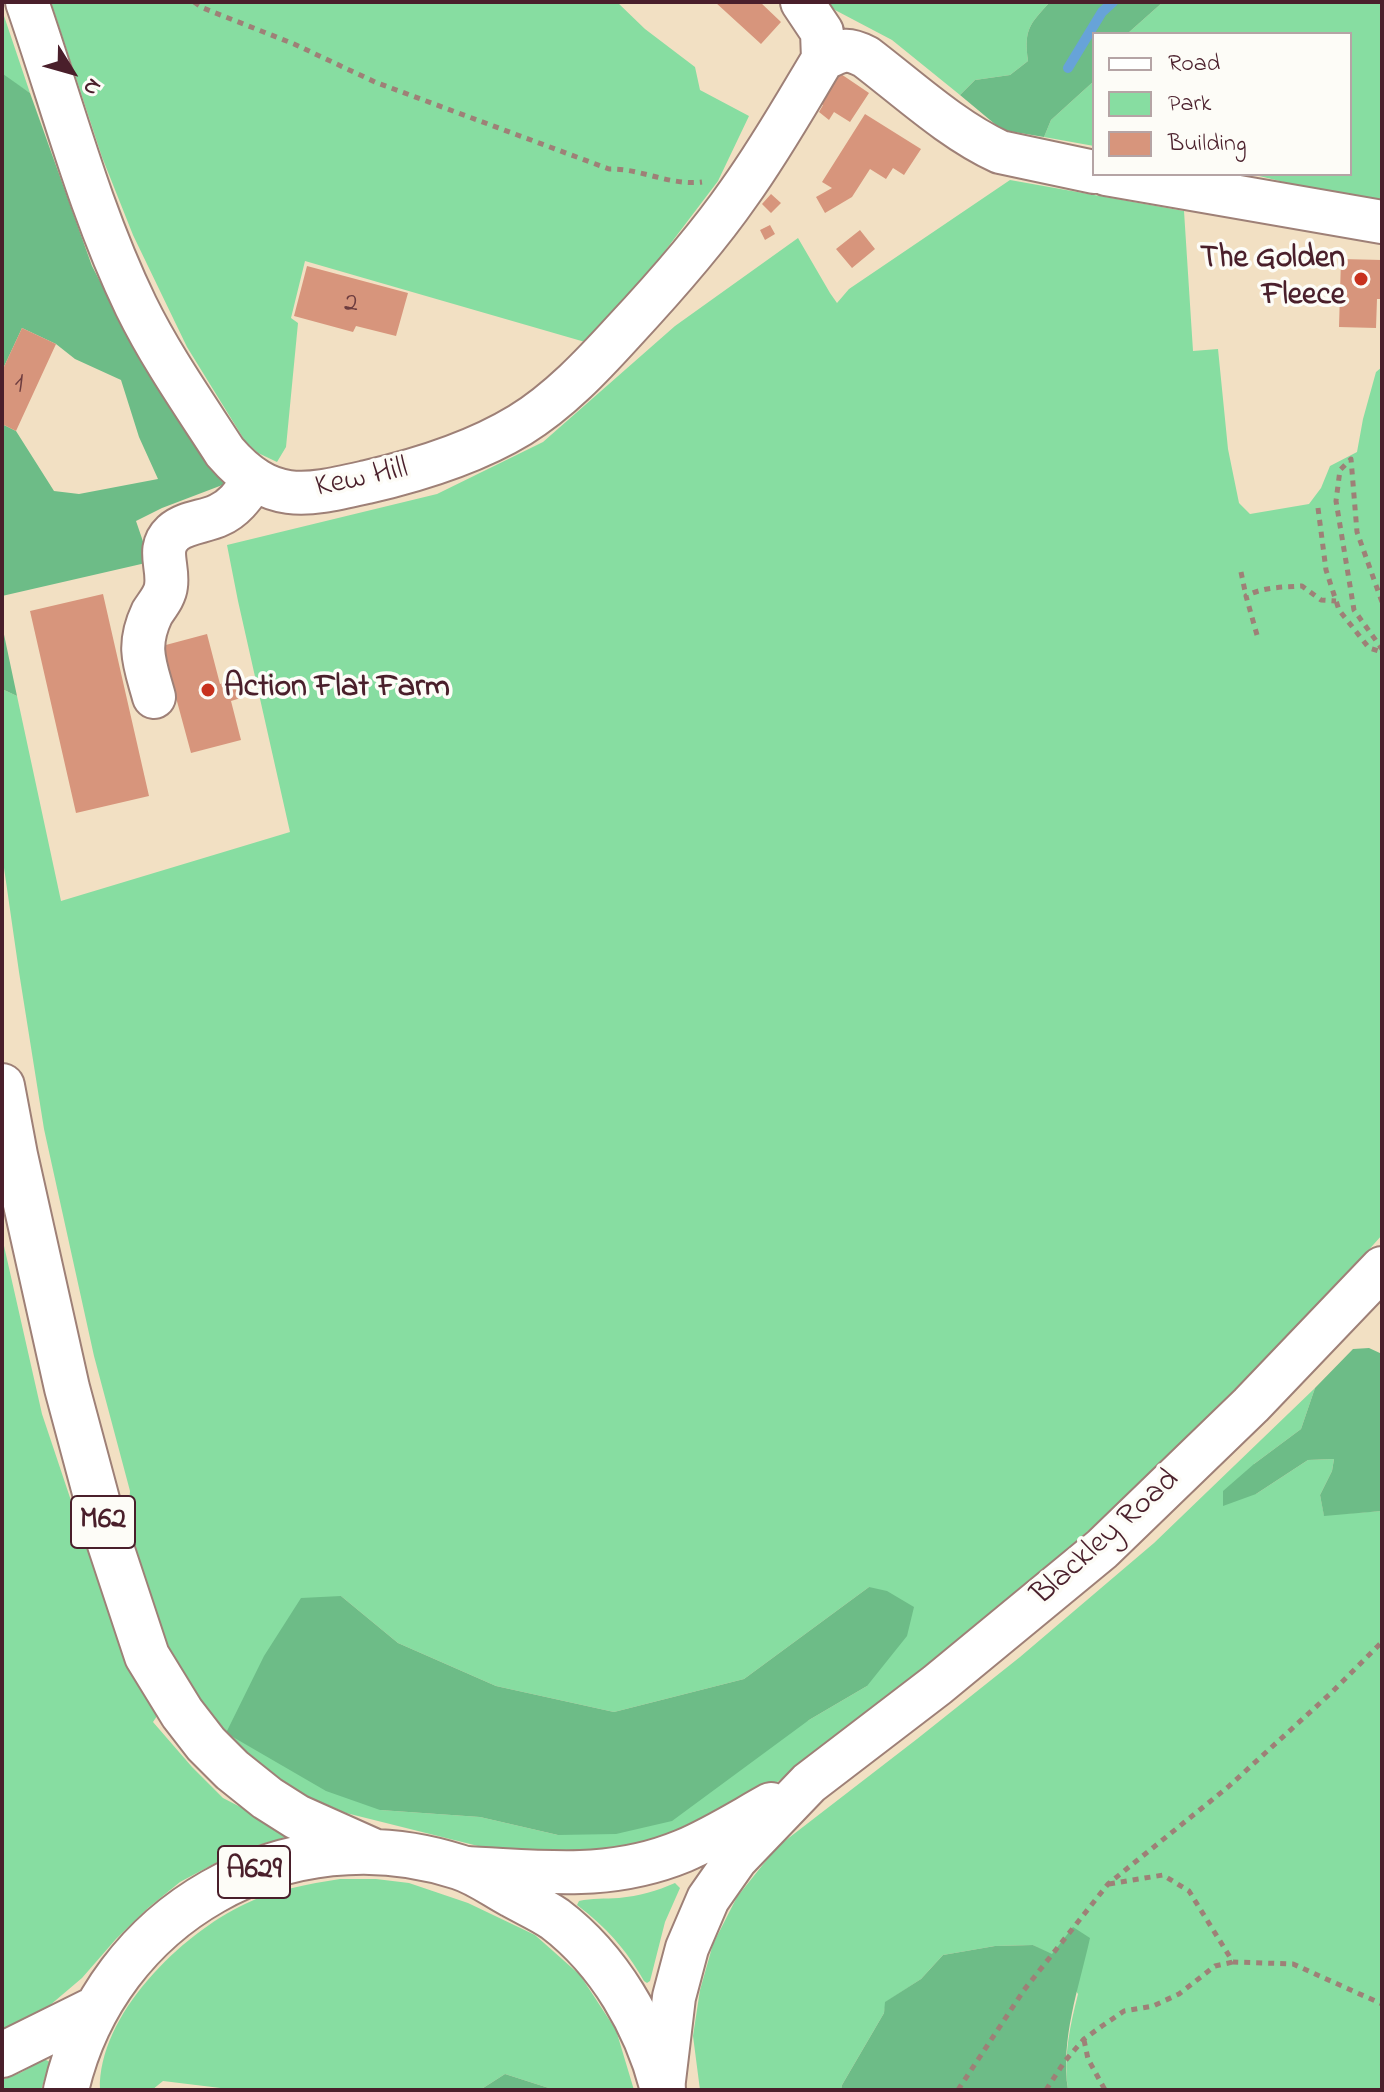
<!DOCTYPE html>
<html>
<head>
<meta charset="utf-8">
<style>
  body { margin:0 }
  #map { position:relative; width:1384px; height:2092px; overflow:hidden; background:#f2e0c3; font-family:"Indie Flower",sans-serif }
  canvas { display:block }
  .frame { position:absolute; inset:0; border:4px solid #4a1f2b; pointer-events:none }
  .legend { position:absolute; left:1092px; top:32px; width:260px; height:144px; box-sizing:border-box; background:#fdfcf7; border:2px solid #b5a4a5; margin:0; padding:10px 14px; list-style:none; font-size:24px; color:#4a1f2b }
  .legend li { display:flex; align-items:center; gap:16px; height:40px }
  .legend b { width:40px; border:2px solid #b5a4a5 }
  .north { position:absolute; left:32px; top:32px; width:80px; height:80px; -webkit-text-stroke:6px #fdfcf7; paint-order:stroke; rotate:127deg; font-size:22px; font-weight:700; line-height:32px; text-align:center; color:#4a1f2b }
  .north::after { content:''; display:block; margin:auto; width:28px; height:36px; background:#4a1f2b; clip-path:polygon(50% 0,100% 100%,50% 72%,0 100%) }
</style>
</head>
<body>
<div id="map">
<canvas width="1384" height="2092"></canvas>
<div class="frame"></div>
<ul class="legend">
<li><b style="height:10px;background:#fff"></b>Road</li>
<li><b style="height:22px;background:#87dda1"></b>Park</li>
<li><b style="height:22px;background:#d7957c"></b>Building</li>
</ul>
<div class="north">N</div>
</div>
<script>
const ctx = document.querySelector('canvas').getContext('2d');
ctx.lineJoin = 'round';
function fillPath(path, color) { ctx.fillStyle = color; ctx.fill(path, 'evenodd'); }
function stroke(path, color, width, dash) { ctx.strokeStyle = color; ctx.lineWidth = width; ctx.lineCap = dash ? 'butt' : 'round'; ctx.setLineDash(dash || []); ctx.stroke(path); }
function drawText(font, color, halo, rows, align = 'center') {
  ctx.font = font + ' "Indie Flower",sans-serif'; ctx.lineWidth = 7; ctx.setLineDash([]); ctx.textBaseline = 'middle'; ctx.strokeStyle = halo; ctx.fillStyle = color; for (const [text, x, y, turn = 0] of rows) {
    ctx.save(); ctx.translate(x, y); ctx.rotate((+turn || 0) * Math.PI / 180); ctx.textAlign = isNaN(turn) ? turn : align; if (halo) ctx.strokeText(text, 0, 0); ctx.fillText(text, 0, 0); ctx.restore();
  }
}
const green = new Path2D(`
  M51,2H617L645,29L695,67L700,90L749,116L718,181L649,272L585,342L305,261L291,318L298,323L286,447L277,462L258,453L245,441L187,347L133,235L102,157Z
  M827,2H1050C1029,25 1024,29 1028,61L1010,75L975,80L960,95L892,40L835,10Z
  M1163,2H1382V206L1251,174H1350V34H1127Z
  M2,10L30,93L2,75Z
  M1094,81V146L1044,137L1051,120Z
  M1010,180L1184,211L1193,351L1218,349L1228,449L1239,503L1250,514L1309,504L1321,488L1330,466L1357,452L1363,419L1376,372L1382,367V1235L1299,1328L1153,1473L1018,1593L873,1709L776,1783L722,1819L687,1840L535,1858L486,1848L346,1813L298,1792L250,1761L206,1715L154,1632L126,1545L130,1491L94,1356L44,1129L19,972L2,854V689L17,696L61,901L290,832L238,601L227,545L437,494L543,442L675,326L798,238L830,293L837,303L849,289ZM869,1587L867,1686L809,1720L558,1835L480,1817L380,1810L341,1596L398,1643L496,1686L614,1712L744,1679Z
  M2,1237L42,1414L112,1623L139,1684L157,1716L153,1722L192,1767L223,1798L287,1831L290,1836L238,1851L180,1882L148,1908L116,1939L82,1978L49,2006L2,2030Z
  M1315,1388L1301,1429L1254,1464L1256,1494L1308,1460L1334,1459L1332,1471L1320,1495L1324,1515L1382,1511V2090H1068C1063,2057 1070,2026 1078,1994L1052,1955L1033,1945L995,1946L943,1955L921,1979L886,2002L884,2013L842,2085L841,2090H700L693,2036L700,1990L713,1944L737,1897L777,1847L917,1739L1020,1657L1154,1543Z
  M340,1879H376L409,1883L468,1903L535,1935L580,1975L616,2030L634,2090H555L505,2074L480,2090H237L163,2081L152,2090H100C98,2015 181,1934 245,1904C274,1890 308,1884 340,1879Z
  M675,1883L680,1888L665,1922L650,1981L647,1983L644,1981C626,1949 606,1927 577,1905L579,1901C592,1898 605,1899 619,1898C639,1896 657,1891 675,1883Z
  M44,2059L50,2062L41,2090H2V2080L22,2072Z`);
const forest = new Path2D(`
  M1050,2H1163L1127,34H1094V81L1051,120L1044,137L1002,130L960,95L975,80L1010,75L1028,61C1024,29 1029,25 1050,2Z
  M3,74L30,93L92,266L150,377L225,484L162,508L136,521L150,562L2,596V424L16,431L54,491L79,494L158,479L139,437L121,380L75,359L56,344L22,328L2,371Z
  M2,625L17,696L2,689Z
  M1369,1348L1382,1354V1511L1324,1516L1320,1495L1332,1471L1334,1459L1308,1460L1256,1494L1223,1506V1491L1254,1464L1301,1429L1315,1388L1353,1349Z
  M869,1587L887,1591L914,1607L907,1636L867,1686L809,1720L672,1821L616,1834L558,1835L480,1817L380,1810L326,1791L226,1733L264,1656L301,1598L341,1596L398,1643L496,1686L614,1712L744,1679Z
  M1073,1927L1090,1938C1079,1988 1060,2039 1068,2090H841L842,2085L884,2013L885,2002L921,1979L943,1955L995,1946L1033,1945L1052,1954Z
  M505,2074L555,2090H480Z`);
const stream = new Path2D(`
  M1068,68L1102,12L1113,2`);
const building = new Path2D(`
  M715,2H760L781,22L761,44Z
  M838,72L869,93L850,122L834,112L829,120L819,112L823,105L818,102Z
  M865,114L921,149L904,175L893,168L886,179L870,169L852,197L825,213L816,197L832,188L822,182Z
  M771,194L781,203L771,213L762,204Z
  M770,225L775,234L765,240L760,230Z
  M860,230L875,249L852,268L836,249Z
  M1341,259L1382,260V299H1377L1376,328L1339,327Z
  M307,266L408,293L396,336L356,326L353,332L294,316Z
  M22,328L56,344L16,431L2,424V371Z
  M103,594L149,796L76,813L30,611Z
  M207,634L220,684L239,678L244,697L231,701L241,740L191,753L162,646Z`);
const path = new Path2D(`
  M194,2L203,8L294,44L375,82L609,169C640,168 670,186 702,182
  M1318,508L1326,570L1339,610L1369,648L1382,652
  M1241,572L1246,596
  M1382,602L1357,532L1351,459L1340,470L1336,501L1354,610L1382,649
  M1257,635L1246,596C1263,587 1283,587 1302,586L1321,600L1336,601
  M1109,1884L1163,1875L1189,1891L1233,1962L1293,1964L1382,2004
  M1084,2040L1088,2059L1105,2090
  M958,2090L1024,1990L1108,1884L1228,1787L1331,1693L1382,1642
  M1046,2090L1065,2061L1084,2039L1102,2026L1124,2011L1153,2006L1179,1994L1215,1966L1233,1962`);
const minor = new Path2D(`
  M27,2C62,103 89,209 136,306C161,357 194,404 225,452C271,505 305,496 367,482C419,470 474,453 520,425C559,401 592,366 623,332C664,288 705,242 739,193C770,150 796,104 823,59
  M802,2L822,32L823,59
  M823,59C843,50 846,47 866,57C908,89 952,130 1000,152L1094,172
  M1106,174L1382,222
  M154,697C145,664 136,647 152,613C157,605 165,596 166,586C169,566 156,549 173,533C185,522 205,522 219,515C235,508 244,494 254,480
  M463,1868C541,1871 608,1882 683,1851C714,1838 742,1820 771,1804
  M663,2089L674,1997L687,1948L708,1899L736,1859L809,1783L937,1685L1102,1549L1251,1405L1382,1268`);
const highway = new Path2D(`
  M2,1086L15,1155L67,1388L104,1526L147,1656L182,1713L206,1744L232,1770L267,1798L297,1817L373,1851
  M2,2055L97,2008
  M66,2090C106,1914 287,1811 459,1867C478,1873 495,1886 512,1895C526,1903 542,1910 555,1919C609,1960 647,2025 663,2090`);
const markers = [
  [1361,279,8,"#c8321e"],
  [208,690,8,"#c8321e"]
];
const numberNames = [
  ["2",351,305],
  ["1",19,386]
];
const shields = [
  [103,1522,64],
  [254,1872,72]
];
const shieldNames = [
  ["M62",103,1522],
  ["A629",254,1872]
];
const poiNames = [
  ["The Golden",1345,261],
  ["Fleece",1345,298],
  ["Action Flat Farm",224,690,"left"]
];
const streetNames = [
  ["Kew Hill",362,480,-12],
  ["Blackley Road",1107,1539,-42]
];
fillPath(green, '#87dda1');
fillPath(forest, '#6dbc87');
stroke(stream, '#67a3d8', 10);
fillPath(building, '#d7957c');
stroke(minor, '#9e8077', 46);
stroke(highway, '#9e8077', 48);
stroke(path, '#9e8077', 5, [6, 6]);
stroke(minor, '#fff', 42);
stroke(highway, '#fff', 44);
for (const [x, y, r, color] of markers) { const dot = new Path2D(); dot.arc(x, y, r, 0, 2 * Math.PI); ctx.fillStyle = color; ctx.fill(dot); stroke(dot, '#fdfcf7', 3); }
drawText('28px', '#6d3c3f', null, numberNames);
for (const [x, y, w] of shields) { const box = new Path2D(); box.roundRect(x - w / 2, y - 26, w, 52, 6); ctx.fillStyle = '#fdfcf7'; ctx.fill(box); stroke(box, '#4a1f2b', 2); }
drawText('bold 30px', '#4a1f2b', null, shieldNames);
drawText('bold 32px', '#4a1f2b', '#fdfcf7', poiNames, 'right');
drawText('32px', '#4a1f2b', '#fdfcf7', streetNames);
</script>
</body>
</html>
